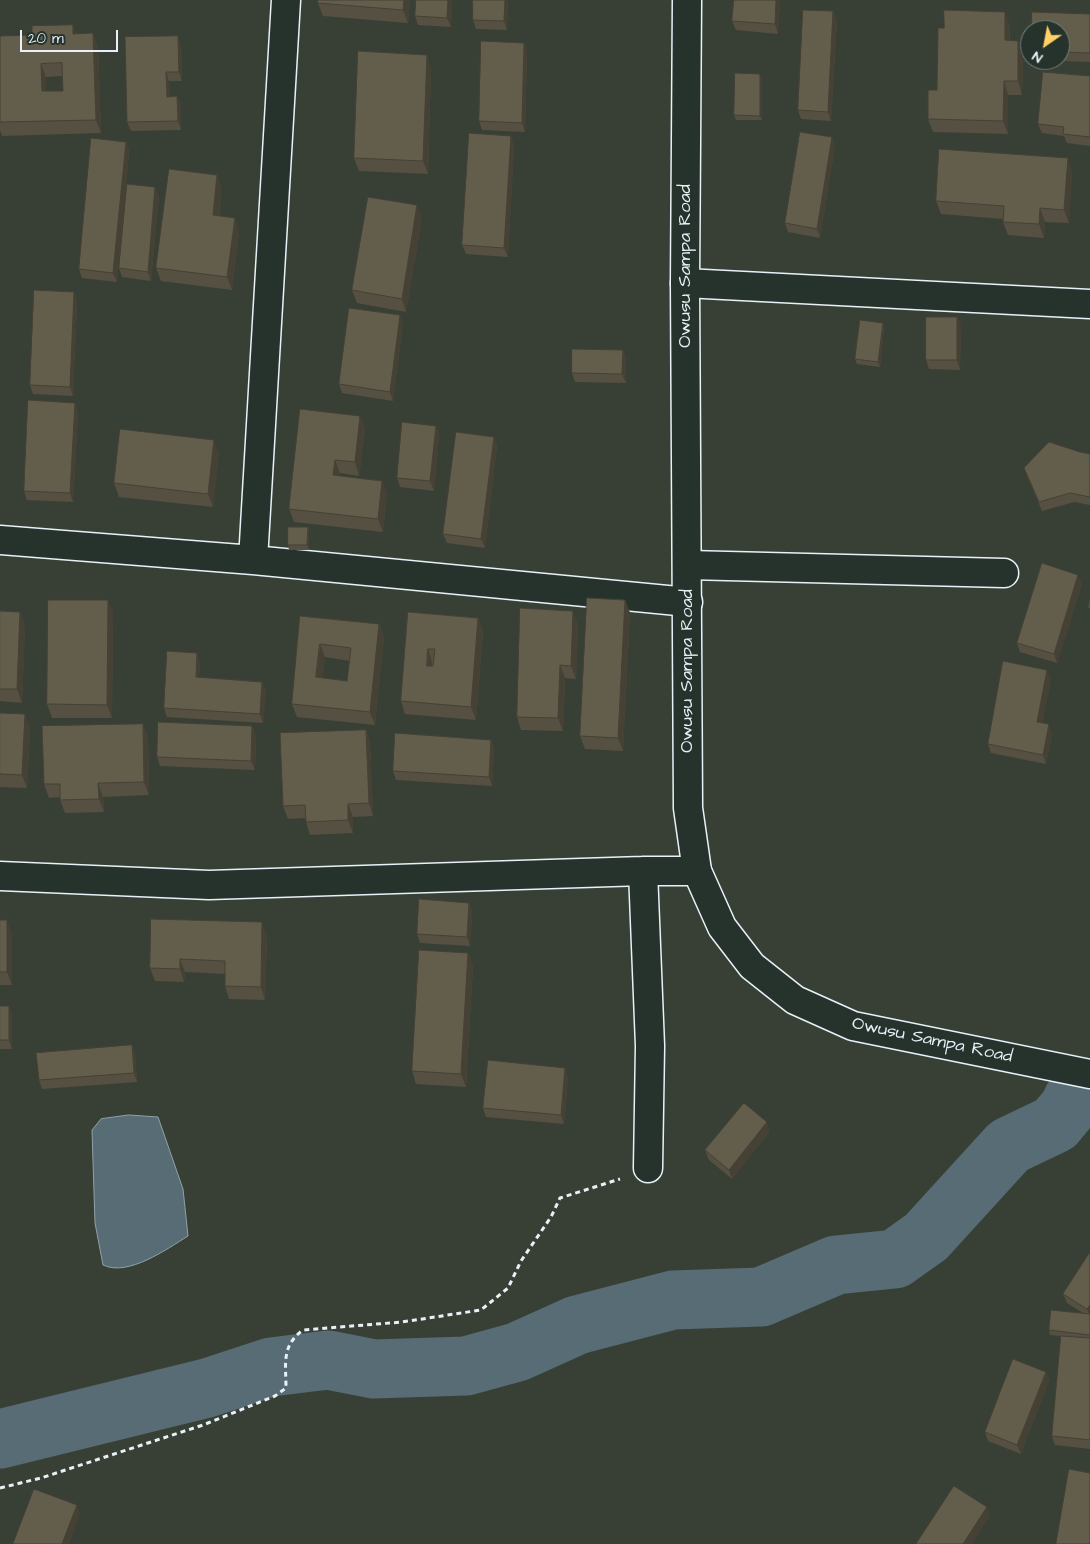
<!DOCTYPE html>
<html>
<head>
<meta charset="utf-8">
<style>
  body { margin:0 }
  #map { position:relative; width:1090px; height:1544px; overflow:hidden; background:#384036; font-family:"Architects Daughter",sans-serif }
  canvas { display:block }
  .north { position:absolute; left:1020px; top:20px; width:50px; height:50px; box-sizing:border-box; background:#26332d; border:1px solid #747f7e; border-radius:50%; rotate:213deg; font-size:14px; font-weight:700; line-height:20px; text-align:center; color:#e8f1f8 }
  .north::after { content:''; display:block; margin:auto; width:18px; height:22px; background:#ffd166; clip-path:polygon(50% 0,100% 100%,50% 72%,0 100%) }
  .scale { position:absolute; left:20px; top:30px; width:98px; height:22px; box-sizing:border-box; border:2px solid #e8f1f8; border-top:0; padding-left:6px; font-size:15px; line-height:18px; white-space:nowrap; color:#e8f1f8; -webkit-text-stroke:4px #26332d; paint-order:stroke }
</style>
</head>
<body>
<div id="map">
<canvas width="1090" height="1544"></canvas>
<div class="north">N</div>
<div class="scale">20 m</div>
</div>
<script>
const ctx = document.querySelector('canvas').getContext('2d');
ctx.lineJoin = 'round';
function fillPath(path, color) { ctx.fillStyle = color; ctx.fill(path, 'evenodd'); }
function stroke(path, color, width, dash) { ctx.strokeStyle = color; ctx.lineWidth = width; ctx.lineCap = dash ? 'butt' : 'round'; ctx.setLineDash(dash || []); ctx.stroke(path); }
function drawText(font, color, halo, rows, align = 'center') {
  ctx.font = font + ' "Architects Daughter",sans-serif'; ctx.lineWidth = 4.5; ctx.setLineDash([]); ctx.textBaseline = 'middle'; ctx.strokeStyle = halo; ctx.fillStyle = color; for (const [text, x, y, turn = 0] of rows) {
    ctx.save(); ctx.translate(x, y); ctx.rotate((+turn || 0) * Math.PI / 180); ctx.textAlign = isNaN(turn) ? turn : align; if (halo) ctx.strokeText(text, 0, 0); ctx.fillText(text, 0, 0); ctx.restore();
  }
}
const water = new Path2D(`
  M129,1115L158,1117L183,1189L188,1236C167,1249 128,1277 103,1265L95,1223L92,1130L101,1119Z`);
const river = new Path2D(`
  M0,1439L207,1388L271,1367L328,1360L374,1369L466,1366L517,1352L577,1325L673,1300L761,1297L836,1265L895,1259L926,1237L1009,1146L1055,1124L1070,1106L1072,1100`);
const path = new Path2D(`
  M0,1488L41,1478L203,1425L275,1396L286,1388C286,1364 281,1346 303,1330L402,1322L481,1310L508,1288L521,1261L551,1217L560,1198L620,1179`);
const minor = new Path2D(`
  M685,283L1090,304
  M0,540L253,560L688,602
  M253,560L286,0
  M688,565L1004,573
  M643,871L650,1046L648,1168
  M0,876L209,885L643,871H697`);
const major = new Path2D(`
  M687,0L685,283L688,808L697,871L722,927L752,966L795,1000L853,1026L1090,1074`);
const wall = new Path2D(`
  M410,0L408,23L323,16L318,3Z
  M452,0L451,27L418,25L415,16Z
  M508,0L507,30L476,29L473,20Z
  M780,0L778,34L736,30L732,21Z
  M1090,14V62L1035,60H1060V30Z
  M837,20L831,121L801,119L798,110Z
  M1010,25V40L1018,41L1023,54L1022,95H1008V134L933,132L928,119L937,90L944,28Z
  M76,33L98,46L101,133L2,136L0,130V36ZM62,76L63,91H46V77Z
  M524,43L527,52L525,132L482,130L479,121Z
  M181,45L182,81H169L170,97L177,96L181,105V130L131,131L127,122Z
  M431,68L428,174L359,171L354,158Z
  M1090,76V146L1067,143L1064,136L1042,133L1038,124Z
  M762,78V120H736L734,115Z
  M832,137L835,146L820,238L788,232L785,223Z
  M126,142L129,151L117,282L82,278L79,269Z
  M514,145L508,257L466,254L462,245Z
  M1072,171L1069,223L1045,222L1044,238L1008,235L1003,222V219L941,214L936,201Z
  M217,175L222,189L219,216L239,231L232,290L161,281L156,268Z
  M159,196L151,281L122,277L119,268Z
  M422,218L406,312L357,303L352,290Z
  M77,301L73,396L33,394L30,385Z
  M957,317L961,326L960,370L929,369L926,360Z
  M883,323L884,327L880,367L857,364L855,359Z
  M403,324L393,401L342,393L339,384Z
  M623,350L626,359V383L575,382L572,373Z
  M75,403L78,413L73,502L27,500L24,491Z
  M360,416L365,429L359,476L340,473L339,476L382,481L387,494L383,532L294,522L289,509Z
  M436,426L439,435L434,491L400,487L397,478Z
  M494,437L497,446L485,548L447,543L443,534Z
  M1080,452L1090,454V505L1074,502L1042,511L1024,468Z
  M219,453L213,507L119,497L114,483Z
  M308,527L309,532V550H289L288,545Z
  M1082,584L1057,663L1020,652L1017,643Z
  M108,600L113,613L112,718H52L47,704Z
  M625,600L630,613L623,751L585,749L580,736Z
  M0,611L25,625L22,703L0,701Z
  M408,612L478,618L483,631L476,720L405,714L401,701Z
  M300,616L379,624L384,637L375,725L297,717L292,704ZM325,657L350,661L347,681L322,678Z
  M578,624L576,679L565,678L563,731L521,730L517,717Z
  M200,662L199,677L262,682L266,691L263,723L167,717L164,708Z
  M1051,679L1042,723L1052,734L1046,764L991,753L988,744Z
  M0,713L30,727L27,788L0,787Z
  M143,724L148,737L149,795L103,797L104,812L65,813L60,800V797L49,798L44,784Z
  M366,730L370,743L373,816L353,817V833L310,835L306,822L305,818L288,819L283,806Z
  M256,735L255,770L160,766L157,757Z
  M491,740L494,749L492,786L396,780L393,771Z
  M469,903L472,912L470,946L420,943L417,934Z
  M0,920L12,933V985H0Z
  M267,936L265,1000L229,999L225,986V974L185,972L184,982L155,981L150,968Z
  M468,953L473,966L466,1087L416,1084L412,1071Z
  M0,1006H9L12,1015V1049H0Z
  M135,1054L137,1082L42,1089L39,1080Z
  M568,1077L564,1124L486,1117L483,1108Z
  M770,1131L732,1179L709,1160L705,1150Z
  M1090,1252V1449L1055,1445L1052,1436L1061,1336L1050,1335L1049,1330L1083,1313L1067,1303L1063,1294Z
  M1046,1372L1049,1381L1021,1454L988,1441L985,1432Z`);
const shadedWall = new Path2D(`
  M404,0H410L408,23L403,10Z
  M448,0H452L451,27L447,18Z
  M505,0H508L507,30L504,21Z
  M776,0H780L778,34L775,24Z
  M833,11L837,20L831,121L828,112Z
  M1005,12L1010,25L1009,53L1005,40Z
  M73,25L77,38L73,34Z
  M93,33L98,46L101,133L96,120Z
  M178,36L181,45L182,81L179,72Z
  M1018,41L1023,54L1022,95L1018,81Z
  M524,43L527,52L525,132L522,123Z
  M427,55L431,68L428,174L423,161Z
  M41,64L46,77L47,104L42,91Z
  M166,72L169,81L170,106L167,97Z
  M760,74L762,78V120L760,116Z
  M1004,81L1008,95V134L1003,121Z
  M177,96L181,105V130L178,121Z
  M511,136L514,145L508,257L504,248Z
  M832,137L835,146L820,238L817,229Z
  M126,142L129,151L117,282L113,273Z
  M1068,158L1072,171L1069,223L1064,210Z
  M217,175L222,189L217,228L213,215Z
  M155,187L159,196L151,281L148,272Z
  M417,205L422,218L406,312L402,299Z
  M1040,208L1045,222L1044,238L1039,224Z
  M235,218L239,231L232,290L227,277Z
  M74,292L77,301L73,396L70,387Z
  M400,315L403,324L393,401L390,392Z
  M957,317L961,326L960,370L957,360Z
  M883,323L884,327L880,367L878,362Z
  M623,350L626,359V383L622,374Z
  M75,403L78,413L73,502L70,493Z
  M360,416L365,429L359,476L355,462Z
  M436,426L439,435L434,491L430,481Z
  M494,437L497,446L485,548L481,539Z
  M214,440L219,453L213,507L208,494Z
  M335,460L340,473L338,489L333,475Z
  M382,481L387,494L383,532L378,519Z
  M308,527L309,532V550L307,545Z
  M1078,575L1082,584L1057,663L1054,654Z
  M108,600L113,613L112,718L107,705Z
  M625,600L630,613L623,751L618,738Z
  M573,611L578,624L576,679L571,666Z
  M20,612L25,625L22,703L17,689Z
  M478,618L483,631L476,720L471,707Z
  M379,624L384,637L375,725L370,712Z
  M320,644L325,657L320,690L316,677Z
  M428,649L432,662L431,679L427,666Z
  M197,653L200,662L199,686L196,677Z
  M560,665L565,678L563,731L558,718Z
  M1047,670L1051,679L1041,731L1037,722Z
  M262,682L266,691L263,723L260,714Z
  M25,714L30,727L27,788L22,775Z
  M143,724L148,737L149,795L144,782Z
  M1049,724L1052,734L1046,764L1043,755Z
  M252,726L256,735L255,770L251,761Z
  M366,730L370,743L373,816L369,803Z
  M491,740L494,749L492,786L489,777Z
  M98,783L103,797L104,812L99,799Z
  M348,804L353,817V833L348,820Z
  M469,903L472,912L470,946L467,937Z
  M7,920L12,933V985L7,972Z
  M262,922L267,936L265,1000L261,987Z
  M468,953L473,966L466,1087L461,1074Z
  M180,959L185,972L184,982L180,969Z
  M9,1006L12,1015V1049L9,1040Z
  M132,1045L135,1054L137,1082L134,1073Z
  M565,1068L568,1077L564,1124L561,1115Z
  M767,1122L770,1131L732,1179L729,1170Z
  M1090,1305V1317L1087,1309Z
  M1046,1372L1049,1381L1021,1454L1017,1445Z
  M77,1505L80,1514L69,1544H62Z
  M987,1507L990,1516L972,1544H963Z`);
const building = new Path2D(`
  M318,0H404L403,10L318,3Z
  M416,0H448L447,18L415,16Z
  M473,0H505L504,21L473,20Z
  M734,0H776L775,24L732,21Z
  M803,10L833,11L828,112L798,110Z
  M944,10L1005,12V40L1018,41V81H1004L1003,121L928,119V90H937L938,28H944Z
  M1032,12L1090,14V53L1060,52V30H1032Z
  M73,25V34L93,33L96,120L0,122V36L32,35V26ZM62,63L63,91H42L41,64Z
  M178,36L179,72H166L167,97L177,96L178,121L127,122L125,37Z
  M481,41L524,43L522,123L479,121Z
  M358,51L427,55L423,161L354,158Z
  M1043,72L1090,76V137L1063,134L1064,127L1038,124Z
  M735,73L760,74V116L734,115Z
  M800,132L832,137L817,229L785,223Z
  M469,133L511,136L504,248L462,245Z
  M91,138L126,142L113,273L79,269Z
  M939,149L1068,158L1064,210L1040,208L1039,224L1003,222L1004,206L936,201Z
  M169,169L217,175L213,215L235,218L227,277L156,268Z
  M127,184L155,187L148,272L119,268Z
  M368,197L417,205L402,299L352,290Z
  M34,290L74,292L70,387L30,385Z
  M349,308L400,315L390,392L339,384Z
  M926,317H957V360H926Z
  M860,320L883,323L878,362L855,359Z
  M572,349L623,350L622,374L572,373Z
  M28,400L75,403L70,493L24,491Z
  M300,409L360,416L355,462L335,460L333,475L382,481L378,519L289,509Z
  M402,422L436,426L430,481L397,478Z
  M120,429L214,440L208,494L114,483Z
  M456,432L494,437L481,539L443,534Z
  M1049,442L1080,452L1090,454V497L1070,493L1039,502L1024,468Z
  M288,527H308L307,545H288Z
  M1042,563L1078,575L1054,654L1017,643Z
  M1090,597V608H1088Z
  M587,598L625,600L618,738L580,736Z
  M48,600H108L107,705L47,704Z
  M520,608L573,611L571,666L560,665L558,718L517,717Z
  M0,611L20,612L17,689H0Z
  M408,612L478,618L471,707L401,701ZM428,649H435L433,666H427Z
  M300,616L379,624L370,712L292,704ZM320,644L351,648L347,681L316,677Z
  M167,651L197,653L196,677L262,682L260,714L164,708Z
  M1003,661L1047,670L1037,722L1049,724L1043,755L988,744Z
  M0,713L25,714L22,775L0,774Z
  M158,722L252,726L251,761L157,757Z
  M143,724L144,782L98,783L99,799L60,800V784H44L42,726Z
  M366,730L369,803L348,804V820L306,822L305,805L283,806L280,733Z
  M395,733L491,740L489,777L393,771Z
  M419,899L469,903L467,937L417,934Z
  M151,919L262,922L261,987L225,986V961L180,959V969L150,968Z
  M0,920H7V972H0Z
  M419,950L468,953L461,1074L412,1071Z
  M0,1006H9V1040H0Z
  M132,1045L134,1073L39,1080L36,1053Z
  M488,1060L565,1068L561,1115L483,1108Z
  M744,1103L767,1122L729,1170L705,1150Z
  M1090,1252V1305L1087,1309L1063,1294Z
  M1051,1310L1090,1314V1335L1049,1330Z
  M1061,1336L1090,1338V1440L1052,1436Z
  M1013,1359L1046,1372L1017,1445L985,1432Z
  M1069,1469L1090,1473V1544H1056Z
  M954,1486L987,1507L963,1544H916Z
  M34,1489L77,1505L62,1544H13Z`);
const streetNames = [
  ["Owusu Sampa Road",686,266,-90],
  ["Owusu Sampa Road",688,671,-90],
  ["Owusu Sampa Road",932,1041,12]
];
fillPath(water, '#576c75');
stroke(water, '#91a1a9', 1);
stroke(river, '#576c75', 59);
stroke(minor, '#e8f1f8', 31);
stroke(major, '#e8f1f8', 31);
stroke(path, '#e8f1f8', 3, [5, 4]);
stroke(minor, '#26332d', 28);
stroke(major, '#26332d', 28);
fillPath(wall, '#555041');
fillPath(shadedWall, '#454135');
fillPath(building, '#635d4c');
stroke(building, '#454135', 1);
drawText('18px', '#e8f1f8', '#26332d', streetNames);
</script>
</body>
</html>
